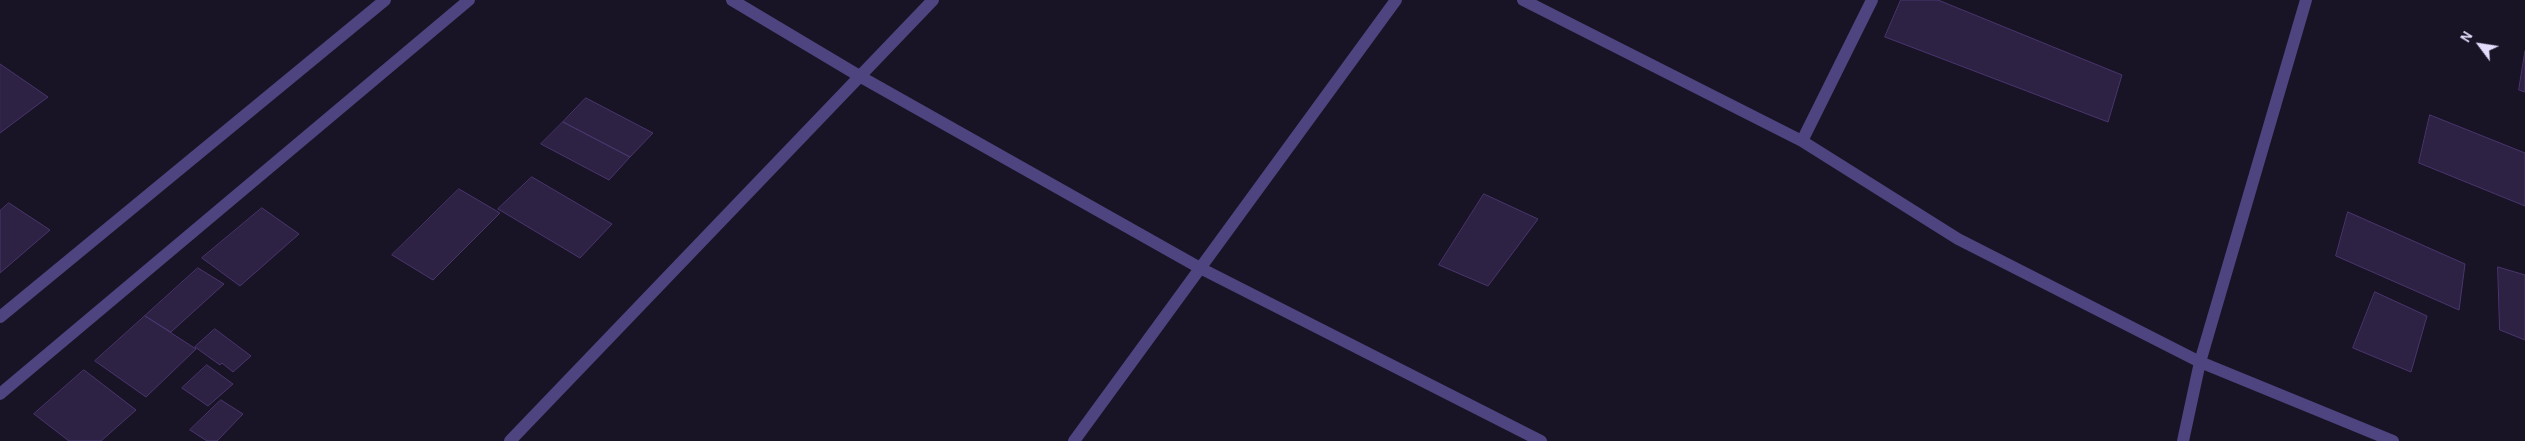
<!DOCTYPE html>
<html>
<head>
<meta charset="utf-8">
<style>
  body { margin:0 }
  #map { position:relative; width:2525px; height:441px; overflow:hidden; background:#191326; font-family:"Alegreya Sans",sans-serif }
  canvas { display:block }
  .north { position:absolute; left:2455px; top:20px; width:50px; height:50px; -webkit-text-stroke:4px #191326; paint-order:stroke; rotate:301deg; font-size:14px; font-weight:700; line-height:20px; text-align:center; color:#e4dcfb }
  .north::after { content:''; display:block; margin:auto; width:18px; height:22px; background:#e4dcfb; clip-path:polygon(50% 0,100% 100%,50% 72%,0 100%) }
</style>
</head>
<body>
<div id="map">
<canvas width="2525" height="441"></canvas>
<div class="north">N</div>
</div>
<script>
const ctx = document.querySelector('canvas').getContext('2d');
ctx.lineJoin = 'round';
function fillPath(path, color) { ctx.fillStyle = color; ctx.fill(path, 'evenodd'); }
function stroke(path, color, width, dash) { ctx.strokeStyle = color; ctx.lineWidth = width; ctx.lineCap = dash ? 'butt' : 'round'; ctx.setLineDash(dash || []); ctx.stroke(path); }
const building = new Path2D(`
  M1901,0H1938L2122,75L2108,122L1885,37Z
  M2525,51V92L2519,90Z
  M0,64L48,97L0,133Z
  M586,98L653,133L630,157L563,122Z
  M2430,115L2525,153V206L2419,163Z
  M563,122L630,157L609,180L541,144Z
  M532,177L612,224L580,258L498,209Z
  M459,189L500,213L433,280L392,255Z
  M1484,194L1538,219L1488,286L1439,265Z
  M9,203L50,230L0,273V211Z
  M262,208L299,234L240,286L202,258Z
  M2348,212L2465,264L2459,310L2336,256Z
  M2498,267L2525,275V340L2500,330Z
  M198,268L224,284L171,332L145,316Z
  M2375,292L2427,316L2411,372L2353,348Z
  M145,316L196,349L146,397L95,361Z
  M215,329L251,356L233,372L222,363L220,365L195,347Z
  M207,365L233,384L208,406L182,388Z
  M84,370L136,410L101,441H69L34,414Z
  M221,400L243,414L217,441H207L190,430Z`);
const minor = new Path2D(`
  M732,0L861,77L1200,268L1541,441
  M1523,0L1802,141L1958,239L2200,362L2393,441
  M1802,141L1872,0
  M0,317L385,0
  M0,394L469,0
  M510,441L933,0
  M1074,441L1396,0
  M2183,441L2200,362L2306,0`);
fillPath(building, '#2d2144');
stroke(building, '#49366d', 1);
stroke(minor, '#4e447f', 12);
</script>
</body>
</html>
